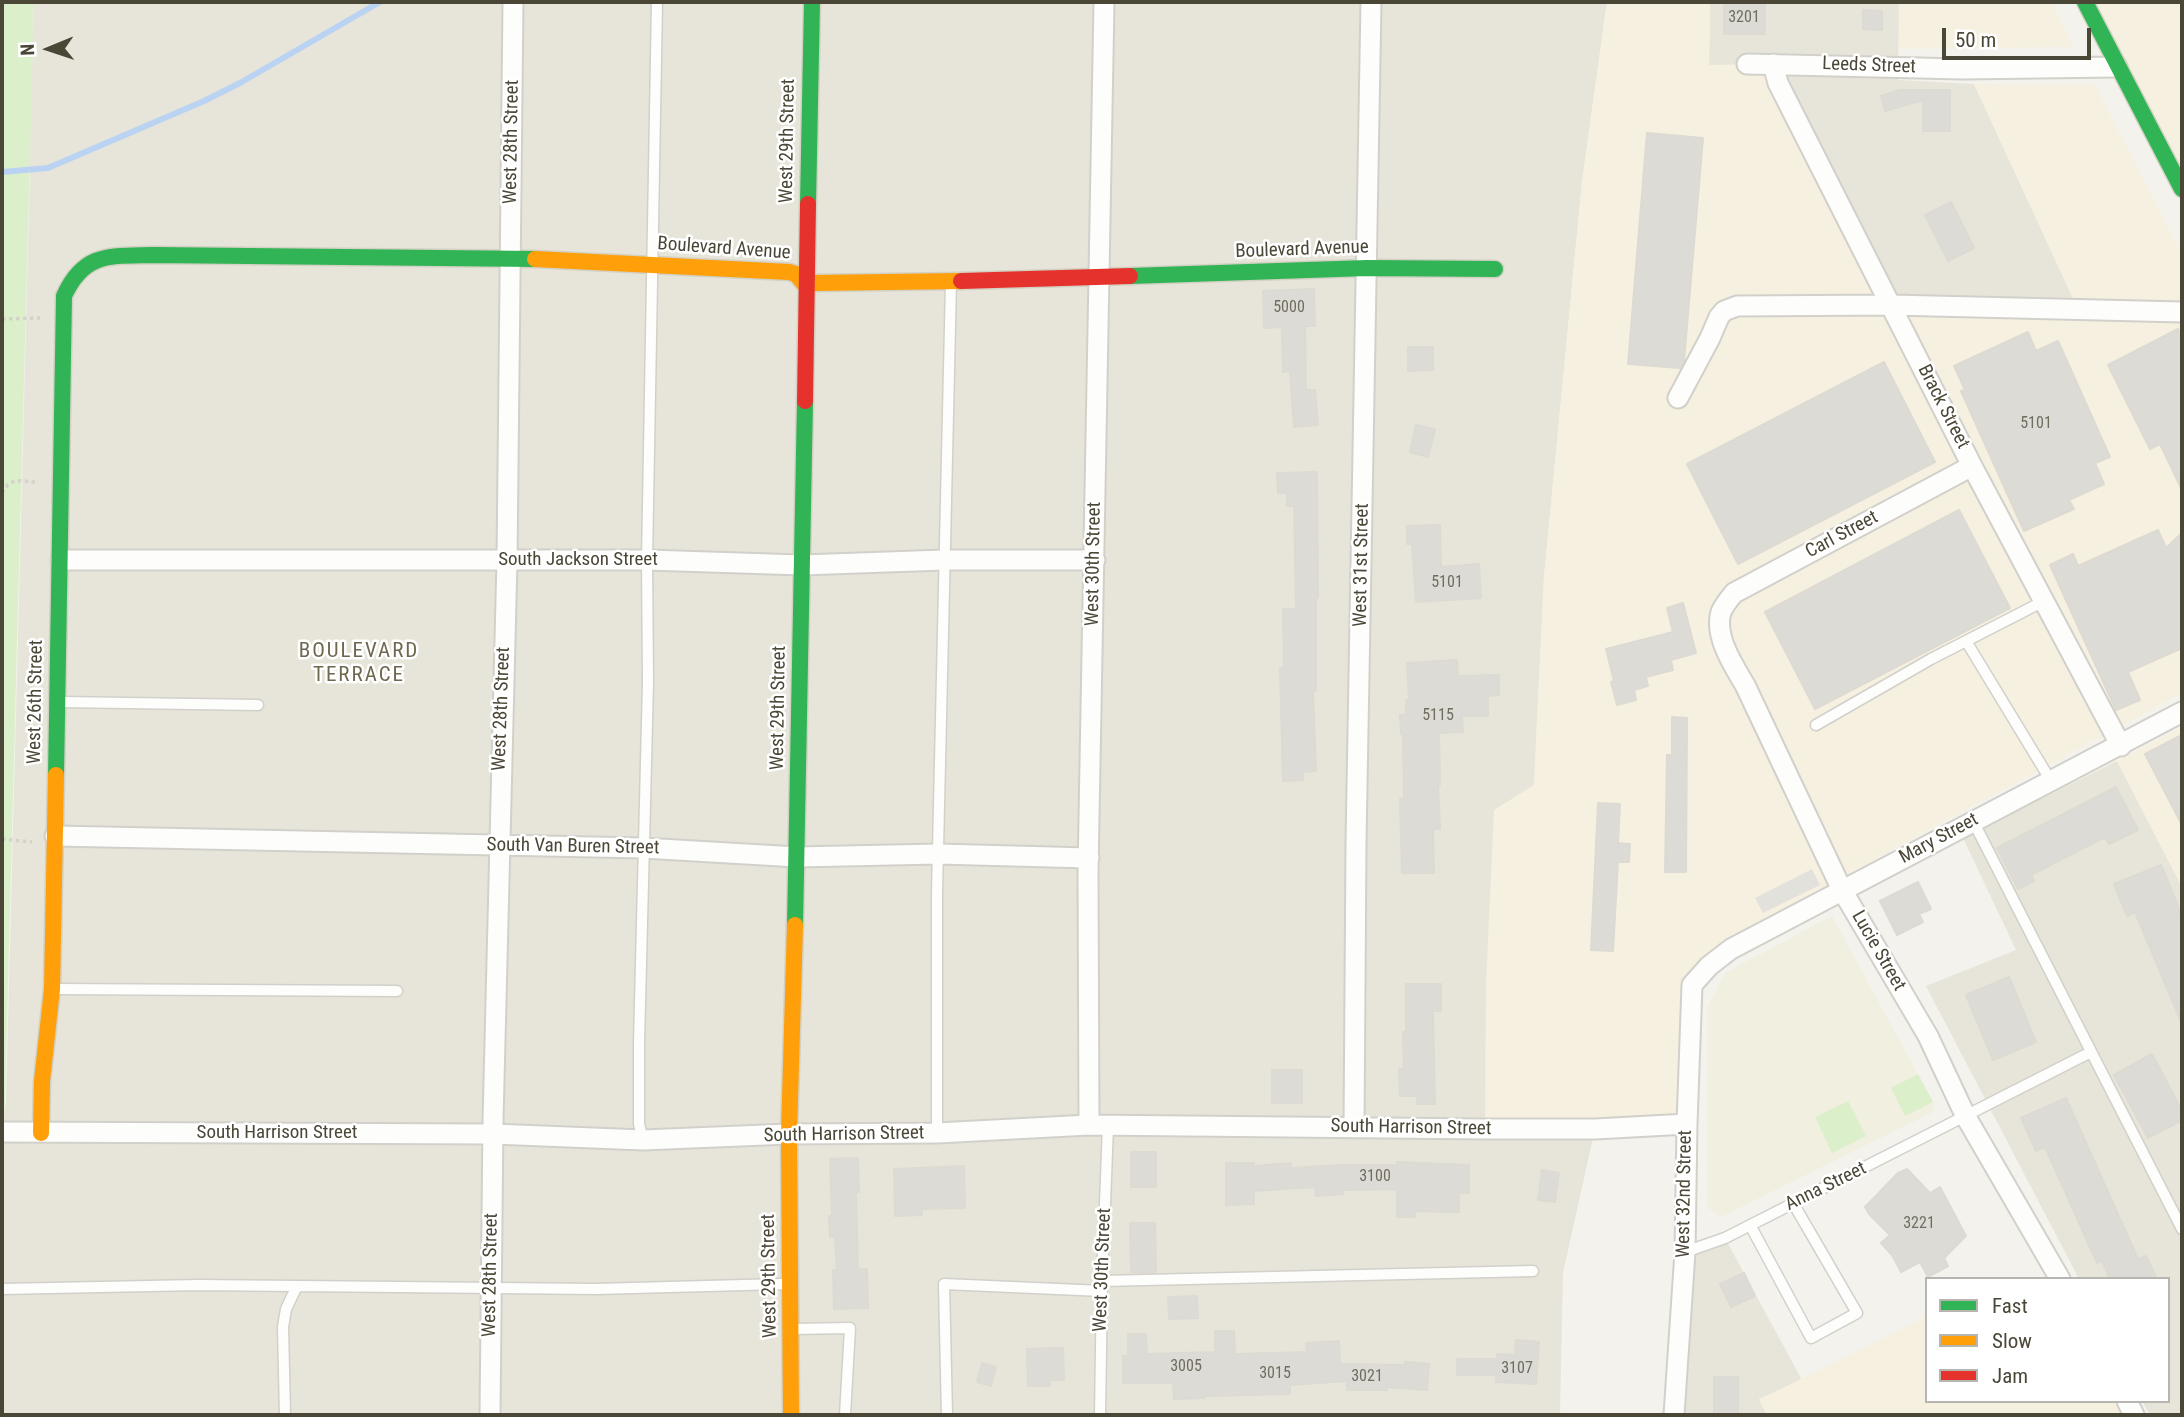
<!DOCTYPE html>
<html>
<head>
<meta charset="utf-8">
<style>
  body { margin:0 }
  #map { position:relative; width:2184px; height:1417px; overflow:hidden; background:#f3f2ed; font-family:"Roboto Condensed",sans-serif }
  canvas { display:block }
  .frame { position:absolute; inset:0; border:4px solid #4b4737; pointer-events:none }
  .legend { position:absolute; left:1925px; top:1277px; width:245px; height:126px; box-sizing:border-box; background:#fff; border:2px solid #b7b5af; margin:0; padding:9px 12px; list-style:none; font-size:21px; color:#4b4737 }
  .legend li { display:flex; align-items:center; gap:14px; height:35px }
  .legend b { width:35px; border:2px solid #b7b5af }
  .north { position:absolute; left:14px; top:14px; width:70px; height:70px; -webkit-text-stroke:5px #fff; paint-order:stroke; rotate:268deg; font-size:19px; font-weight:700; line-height:28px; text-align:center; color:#4b4737 }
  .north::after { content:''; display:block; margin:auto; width:24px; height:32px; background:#4b4737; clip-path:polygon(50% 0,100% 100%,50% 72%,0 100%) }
  .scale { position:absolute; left:1942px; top:28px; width:149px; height:32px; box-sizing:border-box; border:4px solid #4b4737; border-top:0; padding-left:9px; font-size:21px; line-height:24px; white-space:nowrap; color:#4b4737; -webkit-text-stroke:5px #fff; paint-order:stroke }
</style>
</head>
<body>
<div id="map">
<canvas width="2184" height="1417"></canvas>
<div class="frame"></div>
<ul class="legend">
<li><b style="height:9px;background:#30b455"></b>Fast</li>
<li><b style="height:9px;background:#ff9f0a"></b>Slow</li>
<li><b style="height:9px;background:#e5322d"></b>Jam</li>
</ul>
<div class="north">N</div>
<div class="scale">50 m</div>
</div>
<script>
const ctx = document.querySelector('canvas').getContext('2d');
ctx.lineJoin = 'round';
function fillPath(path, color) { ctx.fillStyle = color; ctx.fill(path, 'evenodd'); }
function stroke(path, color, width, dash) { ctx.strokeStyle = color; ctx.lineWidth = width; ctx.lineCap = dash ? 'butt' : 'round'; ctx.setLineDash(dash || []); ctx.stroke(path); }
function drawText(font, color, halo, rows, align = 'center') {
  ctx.font = font + ' "Roboto Condensed",sans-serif'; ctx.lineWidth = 5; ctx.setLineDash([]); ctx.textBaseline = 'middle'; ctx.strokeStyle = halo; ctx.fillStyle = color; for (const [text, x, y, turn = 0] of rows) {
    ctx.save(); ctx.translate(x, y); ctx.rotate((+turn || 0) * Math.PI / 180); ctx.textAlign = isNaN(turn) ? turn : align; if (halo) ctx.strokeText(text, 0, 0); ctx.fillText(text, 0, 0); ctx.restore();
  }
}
const residential = new Path2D(`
  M34,2H1607L1582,182L1544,577L1534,785L1595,1129L1563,1273L1560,1415H2V1132L6,1102L30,171L31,170L29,168Z
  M1710,2H1899L1898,80L1974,84L2078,309L1891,305L1709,66Z
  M2117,761L2182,887V1415H2150L2142,1401H2168V1279H2079L1926,986L2016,950L1963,838Z
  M1725,1238L1802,1380L1759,1399L1767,1415H1674L1685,1252Z`);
const commercial = new Path2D(`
  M1607,2H1710L1709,65L1773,64L1891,305L2182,321V693L1842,877L1709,966L1700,975L1687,1124L1485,1129L1486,985L1494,810L1534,785L1544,577L1582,182Z
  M1899,2H2052L2074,47L1899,49Z
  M2083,2H2182V189Z
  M1974,84H2094L2182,253V303L2078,309Z
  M2182,727V887L2117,761Z
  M1927,1316V1401H2127L2134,1415H1767L1759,1400Z`);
const education = new Path2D(`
  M1832,916L1933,1102V1112L1721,1217L1707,1207V1008L1725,973Z`);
const green = new Path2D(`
  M2,2H34L4,1132H2Z
  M1918,1074L1933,1102L1905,1116L1891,1088Z
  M1848,1101L1866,1136L1832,1153L1815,1117Z`);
const parking = new Path2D(`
  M1812,869L1820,885L1763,913L1755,898Z`);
const stream = new Path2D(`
  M2,172L48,168L204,101L240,83L380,2`);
const building = new Path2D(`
  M1724,2H1765V34H1724Z
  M1863,10L1882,11V30L1863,29Z
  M1900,90H1950V131H1923V100L1885,111L1881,96Z
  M1647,133L1703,138L1684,361L1680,368L1628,364Z
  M1951,202L1974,248L1948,261L1925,215Z
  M1314,289L1315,326H1305L1306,390H1315L1318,425L1294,427L1290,371L1283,372L1282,327L1264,328L1263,291Z
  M2178,329L2182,338V490L2160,444L2150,449L2108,365Z
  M2028,332L2036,351L2058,341L2110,457L2095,463L2104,484L2069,500L2074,509L2024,531L1961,391L1965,390L1954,366Z
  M1408,347H1433V370L1408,371Z
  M1884,362L1935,462L1738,564L1687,464Z
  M1416,425L1435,429L1428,457L1410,452Z
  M1317,472L1318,598H1316V691H1313L1316,771L1303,772V780L1283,781L1280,668H1284L1283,609H1296L1294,506H1287V493H1278L1277,473Z
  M1959,510L2010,608L1815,709L1765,612Z
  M1440,525L1441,567L1479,564L1481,598L1416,602L1412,544H1407V526Z
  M2158,530L2166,548L2182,533V648L2128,672L2140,700L2116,710L2050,565L2073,554L2078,566Z
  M1683,603L1696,653L1671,660L1673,670L1646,677L1648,686L1634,690L1636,700L1617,705L1611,682L1614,681L1606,649L1673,632L1667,608Z
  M1457,660L1458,676L1499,675V695L1488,696V716H1462L1463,732L1439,733L1440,785H1438L1440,829H1433L1434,873H1402L1400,799H1404L1403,734H1401L1400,715H1406V700H1409L1407,663Z
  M1672,717L1687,718L1686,872H1665L1667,755H1672Z
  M2182,735V825L2145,754Z
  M2116,787L2138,830L2109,844L2105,837L2031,875L2034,881L2018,889L1997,848Z
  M1598,803L1620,804L1618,843L1630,844L1629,862H1618L1613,951L1591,950Z
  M2161,865L2182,916V1024L2135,912L2127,916L2114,884Z
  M1918,882L1931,909L1919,914L1923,922L1897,935L1880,901Z
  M2009,977L2036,1042L1993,1060L1966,995Z
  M1406,984H1441V1011H1433L1435,1104H1417V1096H1400L1399,1069H1404L1403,1032H1406Z
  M2152,1054L2182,1111V1120L2148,1138L2114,1075Z
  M1272,1070H1302V1103H1272Z
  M2066,1098L2138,1259L2146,1256L2157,1279H2110L2102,1261L2097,1263L2045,1147L2036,1151L2021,1118Z
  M1131,1152H1156V1187H1131Z
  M858,1158L859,1192H856L858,1269H867L868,1308L834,1309L833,1270H837L835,1237H830L829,1216H832L830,1159Z
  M1397,1162L1469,1165V1193H1459V1212L1415,1211V1217H1397V1189L1342,1190L1343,1194L1316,1196L1315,1187L1254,1191V1204L1226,1205V1163H1254V1166L1291,1163V1168L1341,1165H1397Z
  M964,1166L965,1208L922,1209V1215L895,1216L894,1169Z
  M1907,1169L1930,1193L1940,1187L1966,1236L1944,1258L1948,1266L1928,1277L1920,1262L1901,1272L1892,1255L1881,1243L1890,1235L1869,1214L1865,1207L1898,1173Z
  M1542,1170L1559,1173L1555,1202L1538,1200Z
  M1130,1223H1155L1156,1272H1131Z
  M1744,1273L1755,1296L1731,1307L1720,1284Z
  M1197,1296L1198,1318L1169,1319L1168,1297Z
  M1215,1331H1234L1235,1354L1307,1352L1306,1343L1339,1341L1340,1364L1404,1365L1405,1362L1429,1364L1427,1390L1387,1387V1390H1347V1381L1290,1385V1394L1205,1396V1398L1174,1399L1173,1383H1123V1356H1128V1334H1146L1147,1354L1215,1352Z
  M1516,1340L1539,1342L1536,1384L1496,1382V1375H1457V1359H1497V1354L1515,1355Z
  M1063,1348L1064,1380H1049L1050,1386H1028L1027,1349Z
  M982,1363L996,1367L991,1386L977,1382Z
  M1714,1377H1738V1415H1714Z`);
const path = new Path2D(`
  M2,319L40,318
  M2,493C11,477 19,481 35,482
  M2,839L32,842`);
const lane = new Path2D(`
  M1966,641L2051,781
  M61,702L258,705
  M1816,725L1931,659L2044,601
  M1973,821L2182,1229
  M56,989L397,991
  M937,1133V893L951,282
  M643,1140L639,1124V1043L648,682L647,560L657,2
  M1750,1225L1811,1338L1857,1313L1793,1203
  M1685,1252L1725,1238L2091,1052
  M1102,1281L1533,1271
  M2,1289L198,1285L596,1289L781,1284L788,1286
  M792,1329L850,1328L845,1415
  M285,1415L283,1327L286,1309L297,1286
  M947,1415L944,1284L1102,1291
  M1100,1415L1102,1281L1108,1126`);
const street = new Path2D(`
  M1747,64L1962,69L2117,67
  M1773,64L1778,83L1972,466L2121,746
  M1678,398L1710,338L1719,317L1724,311L1737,306L1891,305L2182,312
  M1972,466L1734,593C1729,599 1724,605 1721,612C1714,636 1733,665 1745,685L1842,890L1928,1036L1966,1117L2060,1279
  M61,560H647L802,565L944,560H1095
  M55,836L643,848L797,857L938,854L1089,858
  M1089,1125L1088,871L1104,2
  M1354,1128L1356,843L1371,2
  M2,1132L493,1134L643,1140L789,1134L937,1133L1089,1125L1485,1129H1595L1687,1124
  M2127,1401L2134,1415
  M490,1415L493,1121L507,560L513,2
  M1674,1415L1685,1252L1687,1124L1692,985L1709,966L1731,949L2182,712`);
const fast = new Path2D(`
  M2085,2L2182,189
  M808,204L812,2
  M1130,276L1367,268L1495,269
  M56,775L64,296C84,252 110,256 153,255L535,259
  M795,925L805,401`);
const slow = new Path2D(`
  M535,259L789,272L796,274L807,287L813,283L961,281
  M41,1133L42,1081L52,989L56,775
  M791,1415L789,1134L795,925`);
const jam = new Path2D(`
  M961,281L1130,276
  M805,401L808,204`);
const numberNames = [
  ["3201",1744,18],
  ["5000",1289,308],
  ["5101",2036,424],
  ["5101",1447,583],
  ["5115",1438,716],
  ["3100",1375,1177],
  ["3221",1919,1224],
  ["3005",1186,1367],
  ["3107",1517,1369],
  ["3015",1275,1374],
  ["3021",1367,1377]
];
const streetNames = [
  ["Leeds Street",1869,66,2],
  ["West 29th Street",788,141,-89],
  ["West 28th Street",512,142,-89],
  ["Boulevard Avenue",724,249,4],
  ["Boulevard Avenue",1302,250,-2],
  ["Brack Street",1943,407,63],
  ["Carl Street",1842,535,-28],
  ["South Jackson Street",578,560],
  ["West 30th Street",1094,564,-89],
  ["West 31st Street",1362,565,-89],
  ["West 26th Street",36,702,-89],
  ["West 29th Street",779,708,-89],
  ["West 28th Street",502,709,-88],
  ["Mary Street",1939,839,-28],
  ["South Van Buren Street",573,847,1],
  ["Lucie Street",1878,951,60],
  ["South Harrison Street",1411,1128,1],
  ["South Harrison Street",277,1133],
  ["South Harrison Street",844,1135,-1],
  ["Anna Street",1826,1187,-26],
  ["West 32nd Street",1685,1194,-89],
  ["West 30th Street",1103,1270,-88],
  ["West 28th Street",491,1275,-89],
  ["West 29th Street",770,1276,-91]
];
const neighbourhoodNames = [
  ["BOULEVARD",359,652],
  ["TERRACE",359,676]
];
fillPath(residential, '#e7e5da');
fillPath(commercial, '#f6f0e0');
fillPath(education, '#f1efdf');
fillPath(green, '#dbefcb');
fillPath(parking, '#e2e1dc');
stroke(stream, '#bbd3f3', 6);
fillPath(building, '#dddbd5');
stroke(building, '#dcdad2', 2);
stroke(lane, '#d1d0ca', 13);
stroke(street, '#d1d0ca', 23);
stroke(fast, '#d3d1c3', 19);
stroke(slow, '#d3d1c3', 19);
stroke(jam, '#d3d1c3', 19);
stroke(path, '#d3d2cb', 3.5, [3.5, 3.5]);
stroke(lane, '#fdfdfc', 10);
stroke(street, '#fdfdfc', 19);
stroke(fast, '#30b455', 16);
stroke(slow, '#ff9f0a', 16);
stroke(jam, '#e5322d', 16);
drawText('16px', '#706d5f', null, numberNames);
drawText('19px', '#4b4737', '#fff', streetNames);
ctx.letterSpacing = '2px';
drawText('21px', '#6f674e', '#fff', neighbourhoodNames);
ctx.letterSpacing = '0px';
</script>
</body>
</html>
